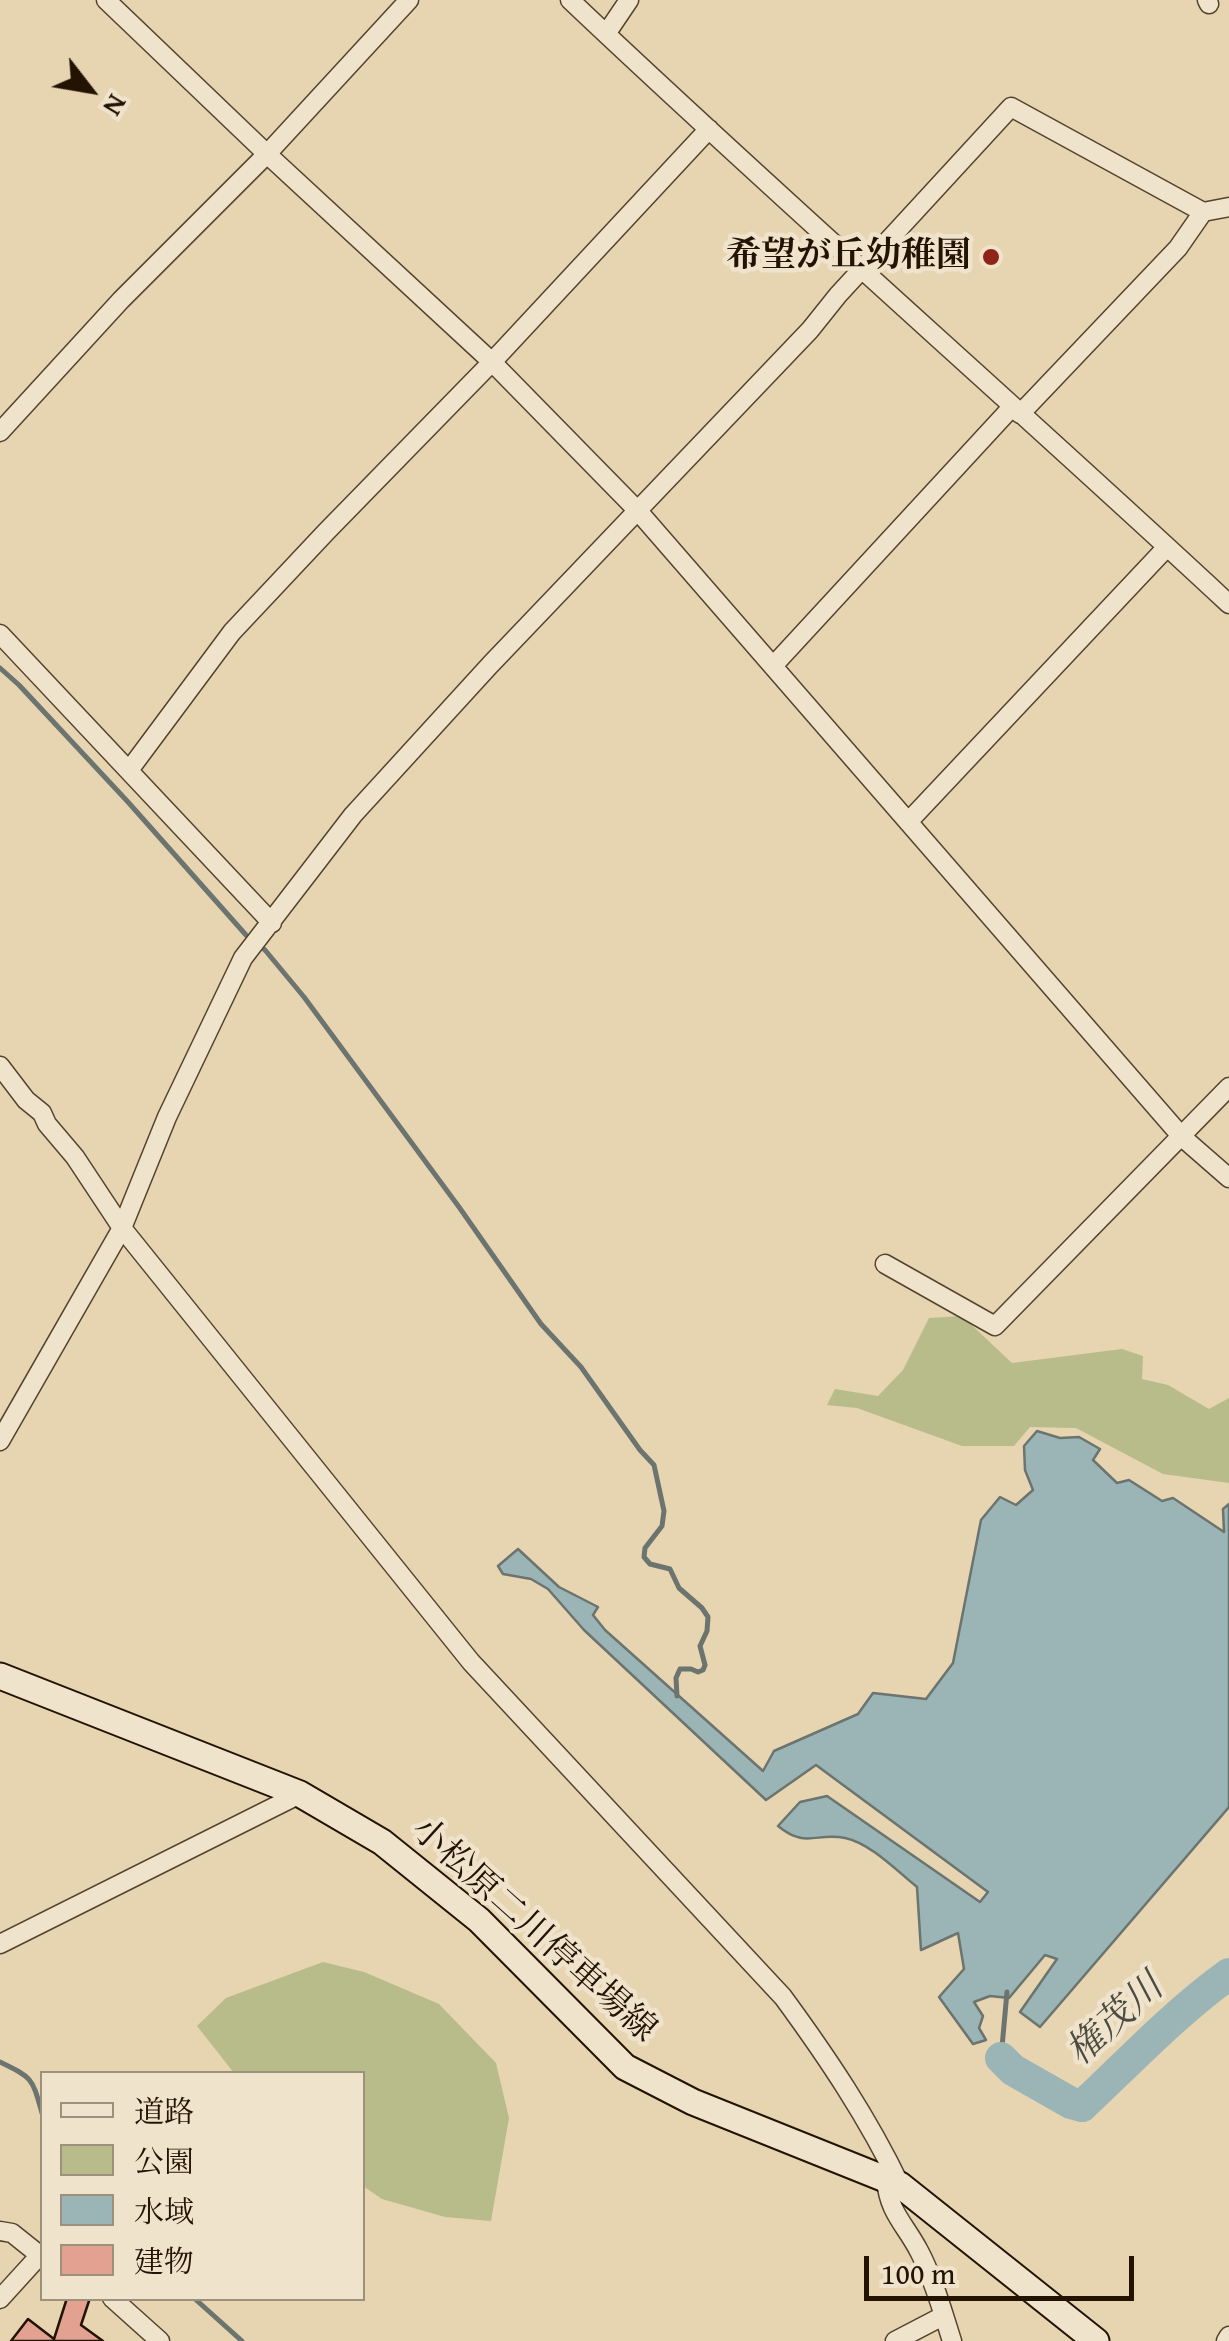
<!DOCTYPE html>
<html>
<head>
<meta charset="utf-8">
<style>
  body { margin:0 }
  #map { position:relative; width:1229px; height:2341px; overflow:hidden; background:#e7d4b1; font-family:"Gentium Book Plus","Noto Serif JP",serif }
  canvas { display:block }
  .legend { position:absolute; left:40px; top:2071px; width:325px; height:230px; box-sizing:border-box; background:#efe3cc; border:2px solid #9d907c; margin:0; padding:12px 18px; list-style:none; font-size:30px; color:#231303 }
  .legend li { display:flex; align-items:center; gap:20px; height:50px }
  .legend b { width:50px; border:2px solid #9d907c }
  .north { position:absolute; left:40px; top:40px; width:100px; height:100px; -webkit-text-stroke:8px #efe3cc; paint-order:stroke; rotate:121deg; font-size:28px; font-weight:700; line-height:40px; text-align:center; color:#231303 }
  .north::after { content:''; display:block; margin:auto; width:35px; height:45px; background:#231303; clip-path:polygon(50% 0,100% 100%,50% 72%,0 100%) }
  .scale { position:absolute; left:864px; top:2256px; width:270px; height:45px; box-sizing:border-box; border:5px solid #231303; border-top:0; padding-left:12px; font-size:30px; line-height:35px; white-space:nowrap; color:#231303; -webkit-text-stroke:8px #efe3cc; paint-order:stroke }
</style>
</head>
<body>
<div id="map">
<canvas width="1229" height="2341"></canvas>
<ul class="legend">
<li><b style="height:12px;background:#efe3cc"></b>道路</li>
<li><b style="height:28px;background:#b7bc8a"></b>公園</li>
<li><b style="height:28px;background:#9bb5b6"></b>水域</li>
<li><b style="height:28px;background:#e3a191"></b>建物</li>
</ul>
<div class="north">N</div>
<div class="scale">100 m</div>
</div>
<script>
const ctx = document.querySelector('canvas').getContext('2d');
ctx.lineJoin = 'round';
function fillPath(path, color) { ctx.fillStyle = color; ctx.fill(path, 'evenodd'); }
function stroke(path, color, width, dash) { ctx.strokeStyle = color; ctx.lineWidth = width; ctx.lineCap = dash ? 'butt' : 'round'; ctx.setLineDash(dash || []); ctx.stroke(path); }
function drawText(font, color, halo, rows, align = 'center') {
  ctx.font = font + ' "Gentium Book Plus","Noto Serif JP",serif'; ctx.lineWidth = 9; ctx.setLineDash([]); ctx.textBaseline = 'middle'; ctx.strokeStyle = halo; ctx.fillStyle = color; for (const [text, x, y, turn = 0] of rows) {
    ctx.save(); ctx.translate(x, y); ctx.rotate((+turn || 0) * Math.PI / 180); ctx.textAlign = isNaN(turn) ? turn : align; if (halo) ctx.strokeText(text, 0, 0); ctx.fillText(text, 0, 0); ctx.restore();
  }
}
const green = new Path2D(`
  M962,1316L1012,1363L1122,1349L1143,1356L1142,1379L1168,1385L1209,1409L1229,1398V1483L1163,1474L1076,1428L1030,1427L1014,1446H962L857,1408L827,1405L835,1389L878,1396L903,1370L929,1318Z
  M323,1962L364,1972L439,2004L496,2063L509,2118L491,2221L445,2217L382,2199L363,2186L362,2074L234,2073L197,2026L226,1998Z`);
const water = new Path2D(`
  M1037,1431L1060,1438L1079,1437L1100,1449L1093,1460L1117,1483L1129,1480L1162,1501L1173,1498L1224,1532L1223,1509L1229,1504V1807L1040,2027L1020,2012L1057,1959L1045,1955L1009,1998L990,1996L974,2002L983,2016L979,2028L986,2040L973,2044L939,1997L964,1969L958,1933L921,1950L917,1887C897,1871 870,1843 845,1838C816,1832 806,1849 778,1826L800,1802L827,1796L980,1902L988,1892L816,1765L766,1800L584,1630L548,1589L531,1579L503,1574L498,1566L518,1549L559,1587L598,1607L593,1615L605,1630L763,1771L774,1751L858,1714L873,1693L926,1699L953,1663L981,1520L1000,1497L1016,1505L1033,1490L1025,1470L1024,1446Z`);
const stream = new Path2D(`
  M0,668L19,685L128,802L246,935L265,950L304,997L459,1207L541,1324L581,1367L640,1450L654,1465L664,1511L662,1526L645,1548L644,1557L650,1564L670,1569L679,1588L702,1608L708,1617L707,1631L700,1646L705,1665L703,1670L698,1672L691,1669H680L676,1678L677,1696
  M1001,2058L1007,1992
  M0,2062C33,2078 32,2078 42,2113
  M194,2298L242,2341`);
const river = new Path2D(`
  M1001,2058L1013,2070L1071,2103L1082,2106C1130,2061 1175,2013 1229,1974`);
const building = new Path2D(`
  M67,2298H90L81,2325L103,2341H11L28,2319L54,2339Z`);
const street = new Path2D(`
  M106,0L267,154L492,362L638,511L1182,1137L1229,1178
  M570,0C786,205 1011,401 1229,604
  M1207,0L1209,4
  M606,34L629,0
  M1020,414L1178,248L1203,212
  M0,432L121,300L267,154L409,0
  M0,634L272,923
  M773,666L1012,407
  M130,769L232,632L326,532L492,362L709,129
  M908,822L1167,547
  M0,1066L26,1100L42,1113L47,1124L75,1157L122,1228L471,1662L783,1997C827,2057 868,2118 900,2185
  M885,1264L995,1326L1229,1087
  M0,1441L122,1228L167,1117L243,958L353,815L490,665L810,330L838,295L1011,107L1203,212L1229,207
  M0,1944L300,1794
  M886,2180C889,2213 905,2224 919,2251C933,2277 943,2313 952,2341
  M0,2231L12,2233L42,2257
  M112,2298L160,2341
  M0,2299L40,2255
  M895,2341L943,2316
  M1226,2341L1229,2336`);
const secondary = new Path2D(`
  M0,1676L300,1794L382,1842L479,1920L625,2067L693,2102L900,2185L1096,2341`);
const markers = [
  [991,257,10,"#8f2418"]
];
const poiNames = [
  ["希望が丘幼稚園",971,257]
];
const streetNames = [
  ["小松原二川停車場線",533,1931,42]
];
const waterNames = [
  ["権茂川",1116,2021,-42]
];
fillPath(green, '#b7bc8a');
fillPath(water, '#9bb5b6');
stroke(water, '#6b746e', 2.5);
stroke(stream, '#6b746e', 5);
stroke(river, '#9bb5b6', 32);
fillPath(building, '#e3a191');
stroke(building, '#231303', 2.5);
stroke(street, '#54432e', 21);
stroke(secondary, '#231303', 29);
stroke(street, '#efe3cc', 18);
stroke(secondary, '#efe3cc', 25);
for (const [x, y, r, color] of markers) { const dot = new Path2D(); dot.arc(x, y, r, 0, 2 * Math.PI); ctx.fillStyle = color; ctx.fill(dot); stroke(dot, '#efe3cc', 4); }
drawText('bold 35px', '#231303', '#efe3cc', poiNames, 'right');
drawText('35px', '#231303', '#efe3cc', streetNames);
drawText('italic 38px', '#4d4c42', '#efe3cc', waterNames);
</script>
</body>
</html>
